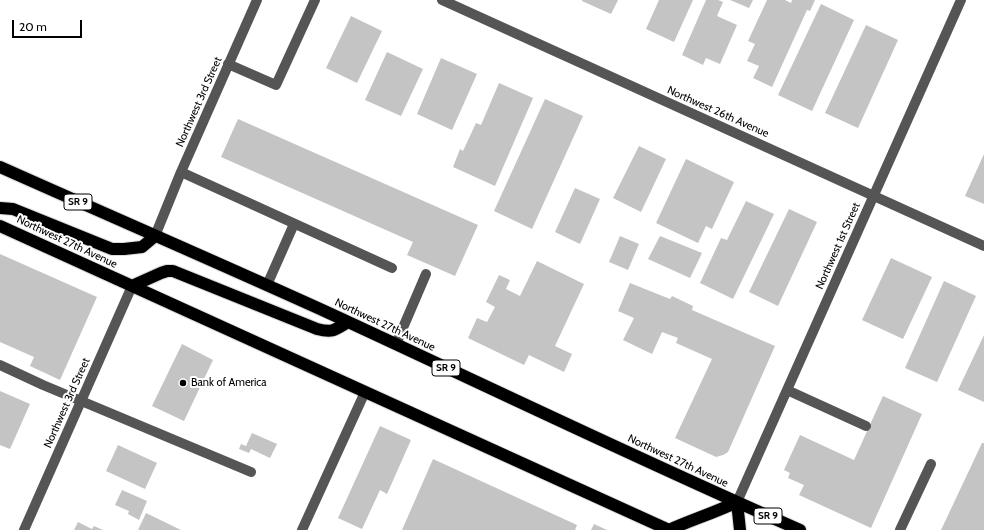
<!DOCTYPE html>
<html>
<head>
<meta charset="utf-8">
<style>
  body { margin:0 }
  #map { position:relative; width:984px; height:530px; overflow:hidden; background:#fff; font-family:Cabin,sans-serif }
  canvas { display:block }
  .scale { position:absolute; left:12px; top:20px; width:70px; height:18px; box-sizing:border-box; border:2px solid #000; border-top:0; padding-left:5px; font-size:12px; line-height:14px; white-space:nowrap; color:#000; -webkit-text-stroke:3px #fff; paint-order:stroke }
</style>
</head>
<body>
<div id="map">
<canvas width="984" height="530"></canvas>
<div class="scale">20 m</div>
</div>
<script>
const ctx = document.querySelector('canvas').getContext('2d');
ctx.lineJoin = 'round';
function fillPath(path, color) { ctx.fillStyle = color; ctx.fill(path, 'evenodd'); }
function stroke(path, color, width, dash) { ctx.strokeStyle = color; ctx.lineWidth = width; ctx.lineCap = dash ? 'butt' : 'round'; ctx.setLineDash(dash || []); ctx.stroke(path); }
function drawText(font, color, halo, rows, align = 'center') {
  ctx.font = font + ' Cabin,sans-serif'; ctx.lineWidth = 4; ctx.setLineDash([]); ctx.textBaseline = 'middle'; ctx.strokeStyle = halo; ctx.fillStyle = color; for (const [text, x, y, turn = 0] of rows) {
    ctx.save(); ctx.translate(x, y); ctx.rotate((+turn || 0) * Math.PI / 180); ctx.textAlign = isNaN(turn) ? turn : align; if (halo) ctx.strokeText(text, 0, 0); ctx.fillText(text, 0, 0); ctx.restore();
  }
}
const building = new Path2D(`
  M582,0H618L611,14L582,1Z
  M659,0H693L674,42L646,29Z
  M706,0H718L723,2L717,16L737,25L720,64L706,58L703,65L682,55Z
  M730,0H753L749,8Z
  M767,0H785L791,3L792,0H815L810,11L807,10L772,87L753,78L759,66L747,61L755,44L748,41Z
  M821,4L854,20L812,111L778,95Z
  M351,16L382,31L357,83L326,68Z
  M866,25L898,40L858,128L825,113Z
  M387,52L423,69L401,116L365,100Z
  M441,58L477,74L452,130L417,114Z
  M499,83L533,98L495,186L453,167L460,149L463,151L476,123L481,125Z
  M545,99L583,116L532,229L494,211Z
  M238,119L478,225L455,276L407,255L413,242L221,157Z
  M639,146L666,159L641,212L613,198Z
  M984,154V204L965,196Z
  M686,159L734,182L712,229L706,226L698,243L656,223Z
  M575,188L600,199L580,244L555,232Z
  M746,201L774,214L733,299L700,283L721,238L727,240Z
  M789,209L817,222L778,306L749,292Z
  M620,236L639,244L628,270L609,262Z
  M660,236L702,253L690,278L648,259Z
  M0,254L97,297L60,380L30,366L34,357L0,342Z
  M891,258L932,277L903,339L862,320Z
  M537,261L584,284L555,346L572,354L564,372L529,355L524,365L468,338L477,318L487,322L495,307L486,302L499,275L510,280L506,289L520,296Z
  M944,281L976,296L937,382L905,368Z
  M630,283L670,299L672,296L693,306L692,310L775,346L728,452L723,455L716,457L714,456L675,438L712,359L676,343L678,338L662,332L652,354L623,340L634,318L618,311Z
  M984,335V402L958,390Z
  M182,344L213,360L184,421L152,406Z
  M0,391L30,404L10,449L0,445Z
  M883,396L922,414L871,528L799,495L804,485L788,478L790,473L784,470L800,435L854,460Z
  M380,426L411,440L387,494L380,490L362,529L338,518Z
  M252,433L277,444L270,458L251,449L249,453L239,449L241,444L246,446Z
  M982,443H984V530H941Z
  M118,445L157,463L145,489L106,471Z
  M433,459L577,525L575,530H402Z
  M122,490L147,501L139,520L128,514L129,511L115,505Z
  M146,513L181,530H138Z
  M78,522L92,529L94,526L103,530H74Z
  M594,524L607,530H591Z`);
const minor = new Path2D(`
  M442,0L984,246
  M228,64L276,85L315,0
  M181,172L392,268
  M155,236L181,172L257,0
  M267,285L294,224
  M396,344L426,274
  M0,365L43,385L251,472
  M787,390L866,426
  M737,502L961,0
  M24,530L132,286
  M302,530L365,392
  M900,530L931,464`);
const highway = new Path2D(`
  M0,167C110,216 221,264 331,314C487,386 642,461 800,530
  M0,208L13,209L112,249H124L142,247L155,236
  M0,226L669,530
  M132,286L161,273L167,271H173L317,329C333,333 335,330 348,322
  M737,502L740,530
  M669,530C691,520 714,513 737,502`);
const markers = [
  [183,383,4,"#000"]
];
const shields = [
  [78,202,28],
  [446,368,28],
  [768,516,28]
];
const shieldNames = [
  ["SR 9",78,202],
  ["SR 9",446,368],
  ["SR 9",768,516]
];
const streetNames = [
  ["Northwest 3rd Street",199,102,-66],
  ["Northwest 26th Avenue",718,112,24],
  ["Northwest 27th Avenue",67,242,25],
  ["Northwest 1st Street",838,246,-66],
  ["Northwest 27th Avenue",385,325,25],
  ["Northwest 3rd Street",67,403,-66],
  ["Northwest 27th Avenue",678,461,25]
];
const poiNames = [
  ["Bank of America",191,383]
];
fillPath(building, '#c4c4c4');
stroke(highway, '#dbdbdb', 14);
stroke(minor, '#555', 10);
stroke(highway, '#000', 12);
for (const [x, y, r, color] of markers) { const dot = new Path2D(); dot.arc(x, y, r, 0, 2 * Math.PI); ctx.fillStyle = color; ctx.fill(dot); stroke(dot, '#fff', 1.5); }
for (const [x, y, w] of shields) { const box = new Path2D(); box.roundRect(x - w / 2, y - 8, w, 16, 3); ctx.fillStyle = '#fff'; ctx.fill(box); stroke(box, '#000', 1); }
drawText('bold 10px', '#000', null, shieldNames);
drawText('11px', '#000', '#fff', streetNames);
drawText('11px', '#000', '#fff', poiNames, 'left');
</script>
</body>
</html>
